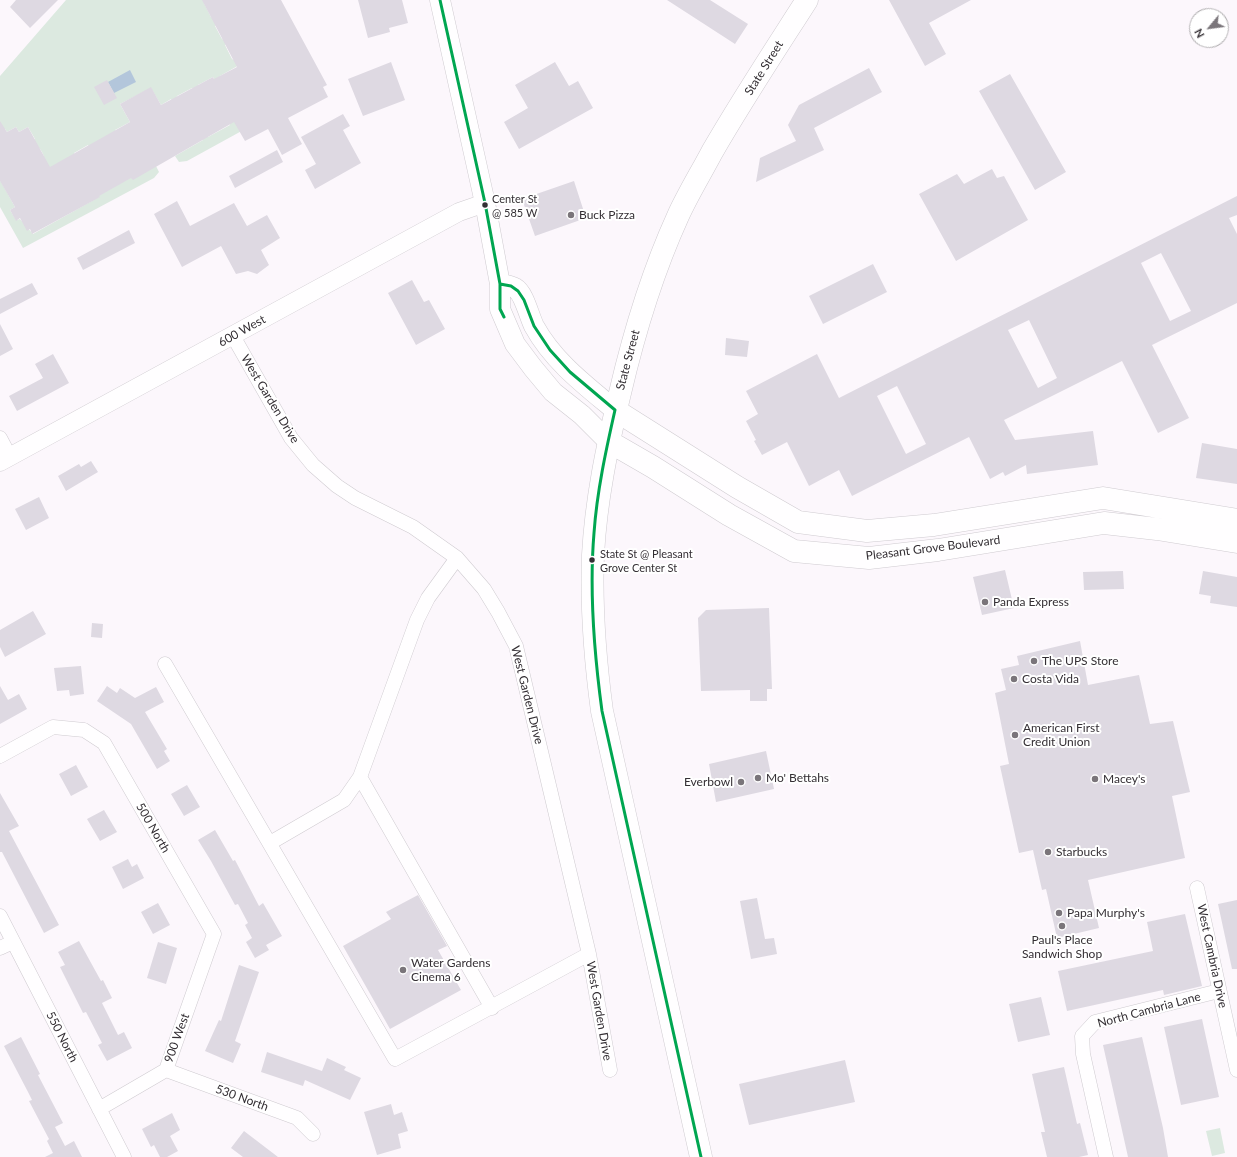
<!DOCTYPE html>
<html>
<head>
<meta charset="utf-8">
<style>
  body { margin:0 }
  #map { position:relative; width:1237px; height:1157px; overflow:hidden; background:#fcf7fc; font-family:Lato,sans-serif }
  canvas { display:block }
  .north { position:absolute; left:1189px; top:8px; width:40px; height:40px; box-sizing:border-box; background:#fff; border:1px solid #aeacae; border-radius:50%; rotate:241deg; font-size:11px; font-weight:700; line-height:16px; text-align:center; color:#342f34 }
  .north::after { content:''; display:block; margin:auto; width:14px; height:18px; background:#7a757a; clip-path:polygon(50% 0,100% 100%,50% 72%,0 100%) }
</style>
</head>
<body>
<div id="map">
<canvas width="1237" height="1157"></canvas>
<div class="north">N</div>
</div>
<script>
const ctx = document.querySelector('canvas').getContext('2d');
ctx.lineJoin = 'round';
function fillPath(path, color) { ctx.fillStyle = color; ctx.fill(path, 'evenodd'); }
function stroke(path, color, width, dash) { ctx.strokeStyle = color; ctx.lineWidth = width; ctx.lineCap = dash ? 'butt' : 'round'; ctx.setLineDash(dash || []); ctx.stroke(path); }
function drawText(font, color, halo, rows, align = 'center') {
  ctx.font = font + ' Lato,sans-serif'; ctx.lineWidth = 4; ctx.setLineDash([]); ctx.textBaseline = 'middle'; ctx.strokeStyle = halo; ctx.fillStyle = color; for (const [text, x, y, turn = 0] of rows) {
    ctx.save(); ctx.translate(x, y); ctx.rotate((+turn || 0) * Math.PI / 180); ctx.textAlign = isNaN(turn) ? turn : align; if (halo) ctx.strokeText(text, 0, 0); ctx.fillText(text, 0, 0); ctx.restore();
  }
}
const green = new Path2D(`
  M66,0H209L204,3L211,17L223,20L215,26L222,39L229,42L225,45L232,59L241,64L220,76L216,82L213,77L198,85L201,91L192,88L177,96L174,105L171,99L161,105L151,88L120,104L130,122L115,130L118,136L91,151L88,145L74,153L76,158L46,170C45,156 43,148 30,142L35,139L28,127L19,132L16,127L7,132L5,129L0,132V76Z
  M318,89L187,161L179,162L175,156L203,140L200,135L208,137L230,125L228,120Z
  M156,166L159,172L154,178L23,248L0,207V180L15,207L10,210L16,220L20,219L33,234L99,197L97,192L125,176Z
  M1220,1128L1225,1153L1212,1156L1206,1131Z`);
const water = new Path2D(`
  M130,70L136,82L114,93L108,82Z`);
const building = new Path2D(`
  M16,0H58L30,28L10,7Z
  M202,0H281L327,85L323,87L328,97L288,118L302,144L282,155L268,129L245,141L234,122L133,180L131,178L99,196L100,197L32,234L30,229L27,231L20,218L16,221L10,210L15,207L0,181V121L7,132L16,127L19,132L28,127L50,167L130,122L120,104L151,87L161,105L213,77L214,79L237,67Z
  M358,0H402L408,23L389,28L390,32L368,38Z
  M667,0H710L748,24L735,44Z
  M889,0H971L929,23L946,54L925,66Z
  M391,62L405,100L363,116L348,79Z
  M555,62L569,86L578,81L593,108L519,149L504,122L528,108L515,85Z
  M869,68L882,92L814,128L824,150L756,182L760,158L796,141L788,125L799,105Z
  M1010,74L1066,172L1035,190L979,91Z
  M107,80L117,98L104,105L94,87Z
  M343,114L350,126L343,130L361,163L315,189L305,170L316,164L301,137Z
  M277,150L283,162L235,188L229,176Z
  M992,169L997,178L1004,176L1028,220L956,261L919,194L957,174L964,184Z
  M574,181L586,218L535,236L522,199Z
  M1237,196V215L1229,218L1237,234V303L1152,345L1189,418L1158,433L1122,361L1004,420L1015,440L1093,431L1098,465L1027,474L1026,465L1005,476L1003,472L990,479L969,437L852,496L839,470L809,486L787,442L762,455L754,441L756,440L746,421L758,414L746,391L817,354L839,398ZM1161,253L1191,311L1170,321L1141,263ZM1029,320L1057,378L1038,388L1008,330ZM897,386L926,444L906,454L877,396Z
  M177,201L190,226L234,203L247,226L267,215L280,238L261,250L269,265L257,274L248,271L236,274L221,246L182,267L154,214Z
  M129,230L135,243L83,270L77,258Z
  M873,264L887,292L823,324L809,296Z
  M412,280L424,302L429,300L445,329L416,345L388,293Z
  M32,283L38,294L0,314V299Z
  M0,324L13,349L0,356Z
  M726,338L749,341L747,357L725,355Z
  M53,354L69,383L17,411L9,396L43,378L35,364Z
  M1202,443L1237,449V484L1196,478Z
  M91,461L98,472L66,491L58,476L79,464L81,467Z
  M39,497L49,518L26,530L15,509Z
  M1005,570L1014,608L982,615L973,577Z
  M1123,571L1124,589L1084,590L1083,572Z
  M1203,571L1237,577V607L1210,603L1211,596L1199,594Z
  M769,608L772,689H767V701H750V690L701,691L698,618L706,610Z
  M33,611L46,634L5,657L0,647V630Z
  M92,623L103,624L102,638L91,637Z
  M1080,641L1088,685L1139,675L1150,724L1173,721L1190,792L1172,796L1185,858L1088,880L1099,928L1057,938L1046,889L1042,890L1033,850L1019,853L1000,766L1009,764L995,693L1006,690L1001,669L1019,665L1017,656Z
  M81,666L84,694L70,696L69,690L57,691L54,668Z
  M0,686L8,700L19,694L27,709L0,724Z
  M107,686L117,693L120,688L135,698L156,687L164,702L145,712L167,749L164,751L170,761L157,769L131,724L97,701Z
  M766,751L774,789L716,802L709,764Z
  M76,765L88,787L71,796L59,774Z
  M187,785L200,807L184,816L171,794Z
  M0,793L19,826L9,831L59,925L44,933L2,852H0Z
  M104,810L117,832L100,841L87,819Z
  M215,830L233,861L235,860L259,906L263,903L282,936L266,945L269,950L255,958L246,942L252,938L245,925L248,923L238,904L235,905L211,861L198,840Z
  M128,859L132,867L137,864L144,878L123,889L112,867Z
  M418,895L447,946L438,950L461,990L390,1029L343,946L391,919L386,912Z
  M757,898L765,939L774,938L777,954L751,959L740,901Z
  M1237,900V969H1232L1218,904Z
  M158,903L170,925L153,934L141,912Z
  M1185,914L1202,986L1164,995L1163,990L1067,1011L1058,971L1153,951L1147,922Z
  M79,941L101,981L103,980L112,998L102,1003L118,1035L124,1032L132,1048L107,1061L98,1045L102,1043L86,1012L83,1013L60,967L65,965L58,952Z
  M158,942L177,948L166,984L147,978Z
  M239,965L259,972L235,1041L241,1044L233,1063L205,1051L219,1020L221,1021Z
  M1041,997L1050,1035L1018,1042L1009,1004Z
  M1202,1019L1219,1097L1181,1105L1164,1027Z
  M21,1037L40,1074L38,1075L63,1123L55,1127L65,1146L74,1141L82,1157H45L53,1153L47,1141L49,1139L29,1101L32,1100L28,1092L4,1046Z
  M1142,1037L1163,1128L1168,1157H1128L1103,1045Z
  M267,1052L322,1071L327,1058L346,1067L344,1070L361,1078L350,1100L305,1080L303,1086L261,1072Z
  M845,1060L855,1102L749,1125L739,1084Z
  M1064,1067L1077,1124L1080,1123L1088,1155L1079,1157H1047L1041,1132H1045L1032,1074Z
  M391,1104L394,1115L402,1112L408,1131L398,1134L401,1148L377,1155L364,1112Z
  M172,1113L180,1130L170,1136L178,1151L167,1157H160L154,1145L151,1147L142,1129Z
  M244,1131L278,1157H243L231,1148Z`);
const minor = new Path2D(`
  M233,336L291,438L313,465L337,486L355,498L413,527L457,558L484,589L498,612L516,646L589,954L610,1070
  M0,438L10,457
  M457,558L428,598L417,620L360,777L492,1008
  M165,664L395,1059L589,954
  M0,756L53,727L84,730L104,743L214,934L166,1070L99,1109
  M270,843L344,800L360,777
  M1197,888L1237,1070
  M0,916L124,1157
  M0,948L13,942
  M166,1070L297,1118L313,1134
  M1106,1157L1083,1054L1082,1036L1095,1022L1219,991`);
const tertiary = new Path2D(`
  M0,462L459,212L485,203`);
const secondary = new Path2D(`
  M440,0L485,203L500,284V309L515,344L533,368L553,392L582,415L608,441
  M500,284C505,285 510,285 515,288C524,293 529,316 534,326C553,361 585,385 615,410`);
const primary = new Path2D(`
  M615,410L737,487L798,522L867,531L934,525L1103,498L1237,520
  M608,441L653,467L729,515L794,551L869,558L938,550L1104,523L1157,529L1237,542
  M701,1157L602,711C595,659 591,607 593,555C596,500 607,447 620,393C634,333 652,273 678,216C688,194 701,173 712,152C742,100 775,50 807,0`);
const bus1 = new Path2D(`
  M440,0L485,203L500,284V309L504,317
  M500,284L511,286L518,291L524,300L534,326L550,350L570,372L615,410C606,450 597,491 594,533C589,592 594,652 602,711L701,1157`);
const markers = [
  [485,205,3.5,"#342f34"],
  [571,215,4,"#7a757a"],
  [592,560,3.5,"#342f34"],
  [985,602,4,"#7a757a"],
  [1034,661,4,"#7a757a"],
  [1014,679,4,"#7a757a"],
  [1015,735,4,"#7a757a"],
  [758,778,4,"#7a757a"],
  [1095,779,4,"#7a757a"],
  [741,782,4,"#7a757a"],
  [1048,852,4,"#7a757a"],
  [1059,913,4,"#7a757a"],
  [1062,926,4,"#7a757a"],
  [403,970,4,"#7a757a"]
];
const busNames = [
  ["Center St",492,199],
  ["@ 585 W",492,213],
  ["State St @ Pleasant",600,554],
  ["Grove Center St",600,568]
];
const streetNames = [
  ["State Street",764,68,-58],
  ["600 West",242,331,-29],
  ["State Street",628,360,-75],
  ["West Garden Drive",270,399,59],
  ["Pleasant Grove Boulevard",933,548,-7],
  ["West Garden Drive",527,695,76],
  ["500 North",153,828,60],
  ["West Cambria Drive",1212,956,78],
  ["North Cambria Lane",1149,1010,-15],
  ["West Garden Drive",599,1011,80],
  ["550 North",62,1037,63],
  ["900 West",177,1038,-70],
  ["530 North",242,1098,20]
];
const poiNames = [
  ["Buck Pizza",579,215],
  ["Panda Express",993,602],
  ["The UPS Store",1042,661],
  ["Costa Vida",1022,679],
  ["American First",1023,728],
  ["Credit Union",1023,742],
  ["Mo' Bettahs",766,778],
  ["Macey's",1103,779],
  ["Everbowl",733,782,"right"],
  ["Starbucks",1056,852],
  ["Papa Murphy's",1067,913],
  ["Paul's Place",1062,940,"center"],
  ["Sandwich Shop",1062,954,"center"],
  ["Water Gardens",411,963],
  ["Cinema 6",411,977]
];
fillPath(green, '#dce9e0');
fillPath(water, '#b3c6db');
fillPath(building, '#ded9e2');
stroke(minor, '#cfcbd0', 15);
stroke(tertiary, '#cfcbd0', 19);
stroke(secondary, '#cfcbd0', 21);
stroke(primary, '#cfcbd0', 23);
stroke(minor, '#fffeff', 14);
stroke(tertiary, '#fffeff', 18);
stroke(secondary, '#fffeff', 20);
stroke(primary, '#fffeff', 22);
stroke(bus1, '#00a651', 3);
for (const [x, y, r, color] of markers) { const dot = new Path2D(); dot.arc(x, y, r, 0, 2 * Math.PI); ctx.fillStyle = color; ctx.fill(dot); stroke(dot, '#fff', 1.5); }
drawText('11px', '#342f34', '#fff', busNames, 'left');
drawText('12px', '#342f34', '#fff', streetNames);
drawText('12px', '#342f34', '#fff', poiNames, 'left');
</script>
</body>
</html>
